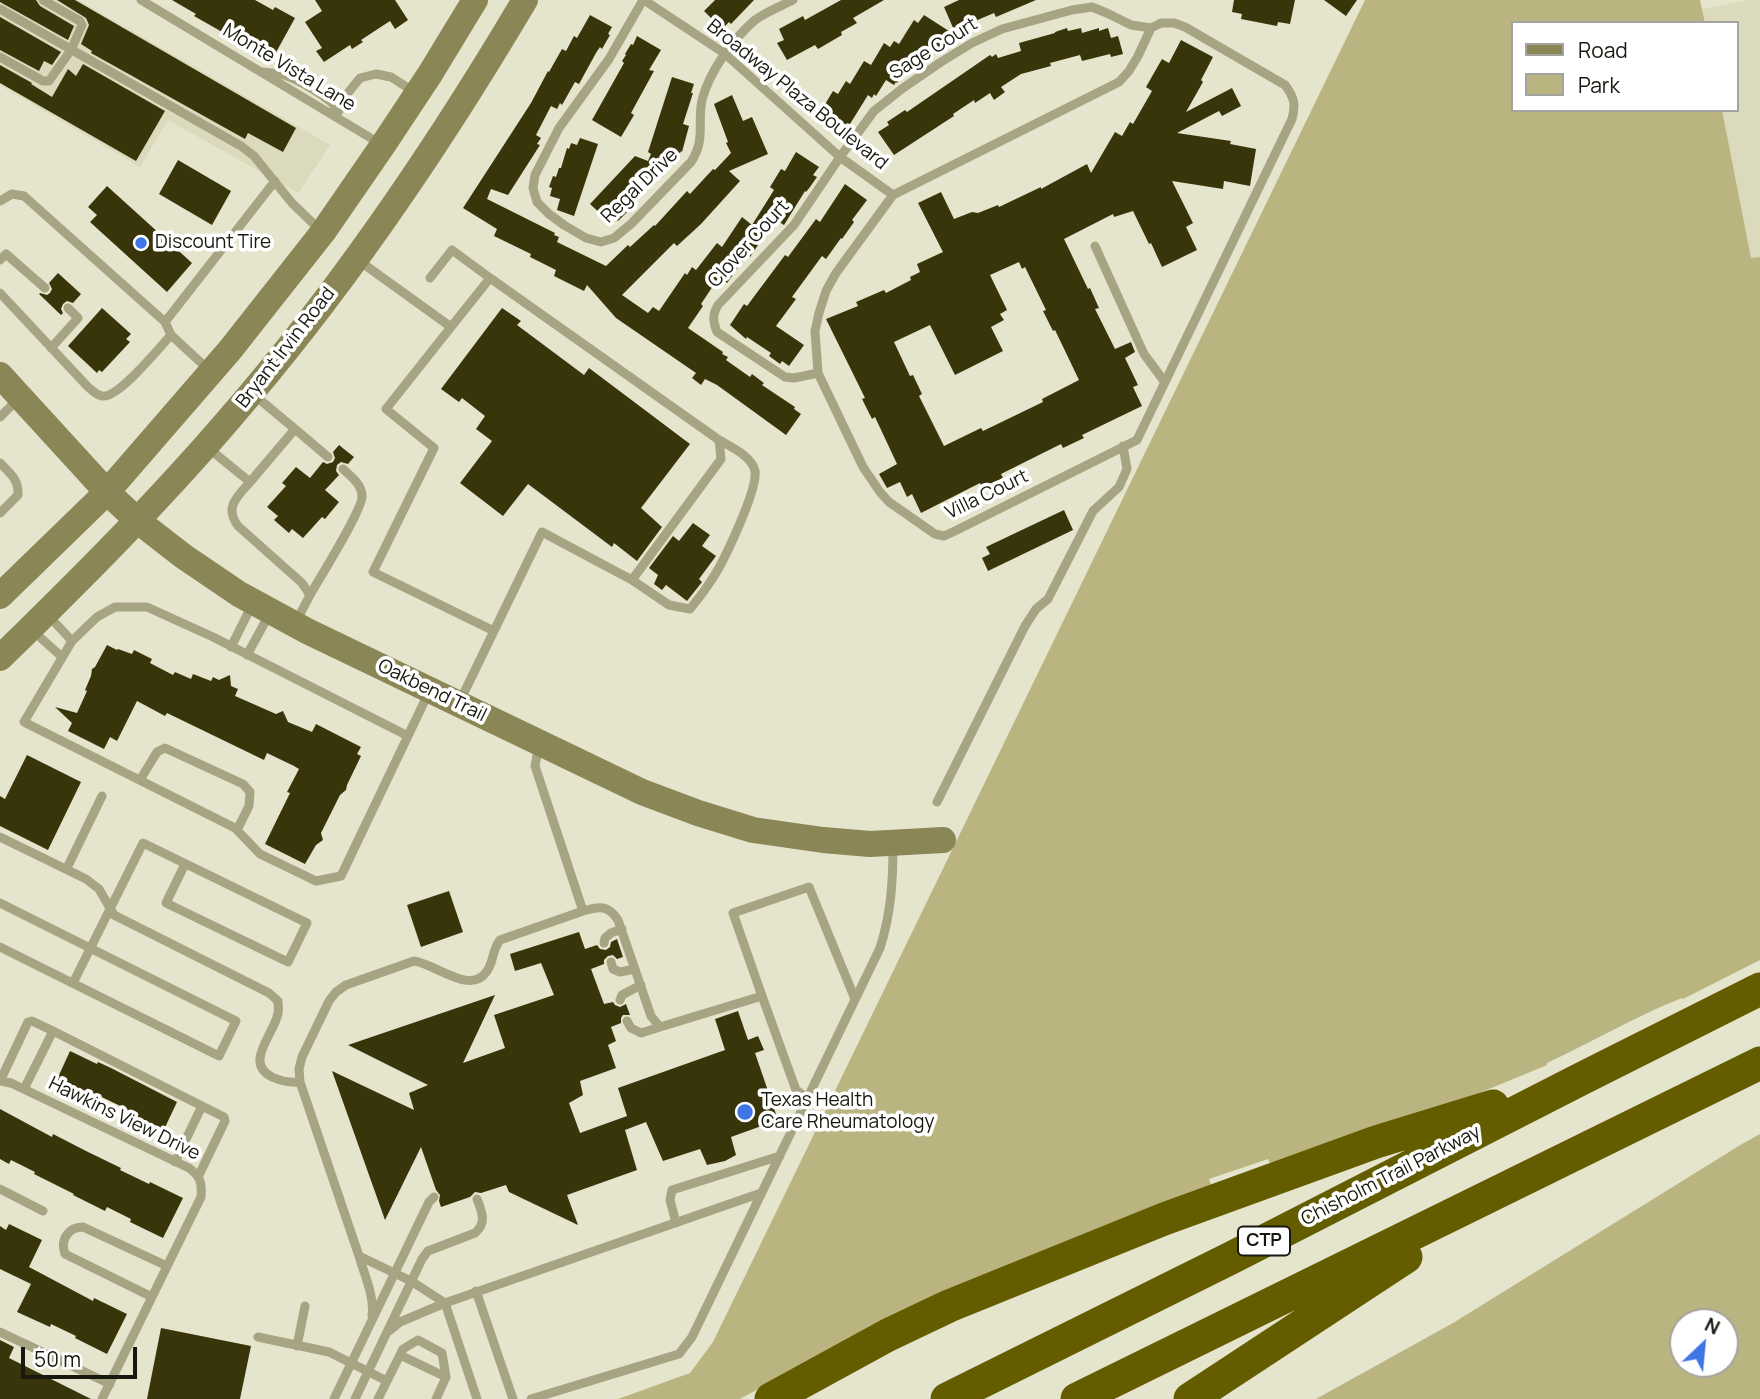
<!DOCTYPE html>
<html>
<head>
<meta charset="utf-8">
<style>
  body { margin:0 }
  #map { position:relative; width:1760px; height:1399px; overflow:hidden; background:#e5e4cd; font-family:Manrope,sans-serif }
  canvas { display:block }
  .legend { position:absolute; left:1511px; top:21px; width:228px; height:91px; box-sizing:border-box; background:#fff; border:2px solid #a3a39f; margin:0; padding:9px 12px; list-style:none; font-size:21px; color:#181810 }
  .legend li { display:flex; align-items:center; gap:14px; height:35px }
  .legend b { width:35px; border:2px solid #a3a39f }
  .north { position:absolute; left:1669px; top:1308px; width:70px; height:70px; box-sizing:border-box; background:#fff; border:2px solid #a3a39f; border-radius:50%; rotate:26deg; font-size:19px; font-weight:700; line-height:28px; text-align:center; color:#181810 }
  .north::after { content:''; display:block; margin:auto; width:24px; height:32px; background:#3e76e6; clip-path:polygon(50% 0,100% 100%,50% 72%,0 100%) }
  .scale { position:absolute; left:21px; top:1347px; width:116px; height:32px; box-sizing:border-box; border:4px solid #181810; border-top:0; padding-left:9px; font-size:21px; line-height:24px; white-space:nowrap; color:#181810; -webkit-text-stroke:5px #fff; paint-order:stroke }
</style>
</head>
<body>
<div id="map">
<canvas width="1760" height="1399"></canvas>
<ul class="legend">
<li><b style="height:9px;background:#8a8655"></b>Road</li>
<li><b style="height:19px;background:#bab580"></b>Park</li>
</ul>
<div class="north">N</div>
<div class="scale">50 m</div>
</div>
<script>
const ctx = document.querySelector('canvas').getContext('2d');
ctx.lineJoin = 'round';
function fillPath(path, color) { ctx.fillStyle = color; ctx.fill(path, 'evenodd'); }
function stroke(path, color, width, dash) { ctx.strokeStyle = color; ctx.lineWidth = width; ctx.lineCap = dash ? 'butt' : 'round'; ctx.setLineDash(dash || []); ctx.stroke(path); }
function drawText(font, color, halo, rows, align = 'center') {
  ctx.font = font + ' Manrope,sans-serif'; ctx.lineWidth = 7; ctx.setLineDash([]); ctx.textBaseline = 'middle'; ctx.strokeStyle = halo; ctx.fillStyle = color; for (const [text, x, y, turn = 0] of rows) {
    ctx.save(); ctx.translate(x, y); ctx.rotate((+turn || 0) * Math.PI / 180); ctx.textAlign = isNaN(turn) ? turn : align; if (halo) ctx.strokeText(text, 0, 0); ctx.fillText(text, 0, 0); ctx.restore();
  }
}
const built = new Path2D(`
  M0,0H78L330,145L298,193L168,120L140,167L0,85Z
  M1749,0H1760V257L1751,259L1722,110H1737V23H1705L1702,9Z`);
const green = new Path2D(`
  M1365,0H1700L1705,23H1513V110H1722L1751,258L1760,257V960L1683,999L1682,998C1636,1016 1592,1042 1547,1063V1065L1460,1101L1271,1165L1268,1159L1209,1179L1211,1185L806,1363L740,1399H618L690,1373L713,1342Z
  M1760,1134V1399H1316L1453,1323L1742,1144ZM1725,1322V1364H1683V1322Z`);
const building = new Path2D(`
  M0,0H36L40,6L74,26L68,40L0,2Z
  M57,0H75L296,128L283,152L248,133L245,139L91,53L92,51L81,44L89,25L86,18Z
  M172,0H255L273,10L275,7L295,18L274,56L251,43L250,45L240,37L238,41L194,16L196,14Z
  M315,0H395L408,20L395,29L390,21L361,40L363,42L352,49L350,45L324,62L316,51L322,48L305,22L322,11Z
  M715,0H754L731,24L729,22L722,29L704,11Z
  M841,0H884L853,18L857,23L841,32L842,35L818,49L815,45L787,60L777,43L784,40L779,29L803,16L805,20Z
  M959,0H1036L996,17L994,13L954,30L944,7Z
  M1234,0H1295L1290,24L1278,22L1277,26L1241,19L1242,14L1232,12Z
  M1324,0H1357L1346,16Z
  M590,15L612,27L608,34L610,35L602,49L600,47L596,53L579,84L575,82L562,105L560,103L557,109L551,106L536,135L541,138L537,144L540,145L508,195L491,189L487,199L555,233L554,235L559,237L557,242L606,266L628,245L630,247L654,225L655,226L687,191L690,194L713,169L715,170L731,153L726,143L728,142L714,104L732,95L743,121L752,117L768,154L729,171L740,181L701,224L677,246L674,243L622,295L648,313L653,307L659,311L685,273L687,275L692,267L696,270L717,243L722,247L742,217L752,225L774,190L770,187L781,169L785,171L796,152L819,167L813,175L817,177L810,187L806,192L805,191L784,225L773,218L756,243L758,245L750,257L747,255L727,283L719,277L701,304L703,306L688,328L723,352L722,354L728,357L726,360L750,377L752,374L764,383L762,385L795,407L794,409L801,414L786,435L717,385L705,379L701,385L692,378L696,373L616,318L587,285L584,291L554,276L556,270L530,257L531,254L494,236L497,229L463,208L531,103L548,71L549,72L562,49L566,51L574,36L577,38Z
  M924,15L952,33L939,54L936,52L932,58L922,52L918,58L914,56L897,83L896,82L894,85L886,80L876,96L874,94L872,98L868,95L850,124L847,123L843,131L818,116L833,91L838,94L846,81L850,84L864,61L871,65L884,43L890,47L894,41L899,44L914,20L918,23Z
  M0,17L61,52L52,65L44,61L39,71L0,50Z
  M1067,28L1068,31L1081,28L1082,33L1099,28V31L1108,28L1111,38L1118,36L1123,54L1111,57L1110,54L1082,61L1080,55L1050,63L1051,66L1021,74L1001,87L1005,92L994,100L990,93L975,103L974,100L953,114L954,116L894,155L878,132L889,125L887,122L905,110L907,112L990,55L992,57L996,54L998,58L1021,51L1019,43L1055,33V32Z
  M637,36L661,50L649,70L654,71L631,113L634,115L621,137L592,120L624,63L622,61L626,55L625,54L631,44L633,45Z
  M1181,40L1213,57L1201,80L1203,82L1186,112L1232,88L1241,106L1222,116L1219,111L1177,133L1231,141L1230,144L1256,149L1250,186L1224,181L1223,189L1172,181L1193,223L1186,227L1197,250L1162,267L1151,243L1149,244L1133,211L1114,217L1113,214L1064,239L1088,289L1090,288L1099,308L1095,309L1115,349L1131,342L1135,352L1125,358L1138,385L1133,387L1142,406L1082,435L1084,438L1063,448L1061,444L1001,474L1003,478L982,487L980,483L921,513L912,494L907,497L900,482L887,488L879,474L897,464L875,417L872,419L862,399L865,398L826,319L858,306L856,302L884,290L886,293L911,280L910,277L920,272L917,264L943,252L918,203L941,192L954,219L972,212L978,213L998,205L999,207L1041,187V189L1087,164L1091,173L1115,132L1122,136L1130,122L1133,124L1152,91L1146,87L1162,59L1169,63ZM1019,262L1022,269L1025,267L1046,310L1043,311L1053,331L1055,330L1079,380L1042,399L1043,402L983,431L981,428L944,446L919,396L922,394L913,375L910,376L894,342L930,325L955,375L1003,351L991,327L1004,320L1000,314L1007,310L990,275Z
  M83,64L165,111L136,161L0,83V65L32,83L31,84L52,97L68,69L76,76Z
  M672,77L694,84L691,93H693L683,124L689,126L682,152L681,151L680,153L668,149L662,167L633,201L634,203L631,208L618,221L610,213L605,218L590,204L635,156L648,161L651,154L648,152Z
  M580,138L598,144L574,216L557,210L560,199L550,196L552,188L549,187L553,176L556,177L559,168H561L567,148L569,149L571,143L577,145Z
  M178,160L231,191L212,225L159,194Z
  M845,184L867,200L852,220L854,222L842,239L841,238L826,259L822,256L792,297L796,299L776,326L804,345L789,366L782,361L780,364L769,356L771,353L747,337L746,339L730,325L744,304L747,306L785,255L788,257L816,219L820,222Z
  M107,186L192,263L167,292L90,222L97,215L88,207Z
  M58,273L81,294L73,303L67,301L63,304L61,309L63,313L61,315L39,294L40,293L47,295L50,293L52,289L49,283Z
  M102,308L131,334L126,339L130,342L102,372L99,370L97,373L68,346Z
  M502,308L521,321L517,325L584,375L589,368L690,444L641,508L662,527L637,561L614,543L612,547L528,484L503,516L460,483L492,441L476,429L485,416L462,398L459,402L441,389Z
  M339,445L354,457L348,464L341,462L337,465L336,471L339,475L325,490L339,502L325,519L322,517L303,538L292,529L289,533L274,520L278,516L267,507L286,486L282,483L296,467L310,478L323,462L327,464L333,462L335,458L333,452Z
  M1064,510L1073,530L988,571L982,558L990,554L986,547Z
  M693,523L710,535L702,546L716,556L699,579L702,582L687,601L666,585L662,590L654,584L658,575L649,568L673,536L679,541Z
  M107,645L117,650L118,649L132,654L134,650L152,659L150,663L173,675L175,672L191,679L193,674L211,681L213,677L219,680L230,675L231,686L238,689L235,696L276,714L283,711L288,722L312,732L316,724L361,747L357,754L361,756L347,785L346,790L340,795L321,833L323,840L316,845L305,864L265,844L290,793L287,792L299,769L294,766L267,753L264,760L167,713L165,716L137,701L117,741L110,737L104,749L68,731L72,723L55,707L77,713L87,691L85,690L91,676L92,669L95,667Z
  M27,755L81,782L48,850L0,826V796L5,799Z
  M449,891L463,932L421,947L407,905Z
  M579,932L585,949L597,945L600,949L606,950L610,947L611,942L617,939L623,957L617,959L613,955L608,956L604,960V964L591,969L604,1004L613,1002L615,1005L620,1007L626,1004L630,1015H623L621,1018V1023L611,1027L616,1041L608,1045L616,1068L580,1081L583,1095L569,1103L580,1133L627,1116L618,1088L725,1050L715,1019L738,1011L748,1040L758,1036L764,1050L755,1053L778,1120L731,1137L736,1155L725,1161L707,1165L700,1149L663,1161L646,1122L625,1130L637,1170L567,1195L578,1225L509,1192L506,1185L481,1193L475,1192L470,1197L441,1207L439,1201L440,1195L436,1190L421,1147L385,1220L332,1071L414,1110L409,1093L428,1085L348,1045L495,995L463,1063L505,1048L494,1015L554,995L541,963L515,971L510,954Z
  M70,1051L97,1064L98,1062L111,1068L177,1102L160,1138L132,1125L137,1114L87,1090L82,1099L54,1086Z
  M0,1109L52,1137L53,1134L86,1151L121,1168L120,1170L149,1184L150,1182L183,1198L163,1238L130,1222L131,1219L107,1207L105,1211L73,1195L74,1194L34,1174L35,1172L11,1160L9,1164L0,1159Z
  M9,1224L42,1240L29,1267L93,1301L94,1298L127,1314L107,1354L75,1338L76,1336L51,1324L50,1327L17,1312L31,1284L0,1269V1226L6,1230Z
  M161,1328L251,1346L240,1399H147Z
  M0,1340L14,1347L9,1358L91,1399H0Z`);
const lane = new Path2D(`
  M141,0L379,143
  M643,0L609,59L559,128L535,175L533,188L537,202L549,214L564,225L586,238L601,242L614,238L631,224L691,162C706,139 697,124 702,100C709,72 733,39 755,20C766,12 781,6 793,0
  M644,0L724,53L840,157L893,195
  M0,9L241,146L254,156L292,203L321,231
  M1161,23H1174L1185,27L1285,85C1294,97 1296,104 1292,119L1137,440L955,531L944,536L935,534L889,502L880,492L863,467L818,373L815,331L819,313L826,291L836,273L893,195L1119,82L1129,71L1138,56L1151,28Z
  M0,57L43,81H49L71,50L82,25L80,21L43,0
  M263,72C269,73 275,73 281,74C297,79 330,97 339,111
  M331,114L360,78L376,74L391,77L416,93
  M0,201L12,194L24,196L165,322
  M1095,246L1144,354L1164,381
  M0,260L6,254L45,288
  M358,260L451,327L490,278L719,440L721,459L632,580L542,532L460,701
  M430,278L452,250L490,278
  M0,293L88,387C92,390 96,395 102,396C118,399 159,348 171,335
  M451,327L386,409L434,448L373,572L494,631
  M51,348L78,318L68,308
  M210,371L171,335L165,322L275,181
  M818,373L794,378L785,377L717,332C713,321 712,315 718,305L794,225L840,157L874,111L903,88L941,62L972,43L1002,29L1072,10L1092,7L1109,14L1131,25L1151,28
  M0,417L19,398
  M295,429L328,457
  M207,447L250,482C237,497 224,507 238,526L302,583L310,595L296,622
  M0,463C10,473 19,480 18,495L0,513
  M250,482L295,429L253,394
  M632,580L669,605L690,609C697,600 704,592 710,582C722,566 758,490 755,471C752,456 731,447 719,440
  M310,595C319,579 363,509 362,496C362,485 351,476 343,469
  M47,614L72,641
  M32,630L62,657
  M231,647L253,603
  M247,655L270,613
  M408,736L213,637L147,607H115L97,617L72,641L24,722L235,828L260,854L316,881L341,876L428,694
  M539,745L535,766L583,911L500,940C492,950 494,961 487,971C471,996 436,964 414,961L346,985L336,992L329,1001L302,1057L299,1069L300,1082L359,1256L411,1281L445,1303L761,1193
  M140,780L157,752L165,748L243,784L250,792L249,806L237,830
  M937,802L1025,626L1036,609L1048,599L1093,511L1119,487L1127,469L1123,446
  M0,837L86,879L99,889L114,915L269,993L278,1001C278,1005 279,1009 278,1013C275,1033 243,1063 272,1077C281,1081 290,1083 300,1082
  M67,868L102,796
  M0,903L236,1021L219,1056L0,947
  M583,911C600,906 608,905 618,920L651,1016L660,1027L762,996L796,1090L807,1098
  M604,943L605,938L611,933L622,929
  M611,962L613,969L620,972L635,969
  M73,983L143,843L307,923L288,962L166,903L185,864
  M762,996L733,913L809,887L855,999
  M620,1000L622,995L641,985
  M627,1021L631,1028L641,1033L660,1027
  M53,1031L202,1106
  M0,1081L11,1083L189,1168C201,1177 202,1183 201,1197L102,1399
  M0,1081L28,1022L32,1021L53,1031L24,1089
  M175,1162L202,1106L224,1117L225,1121L199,1175
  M0,1189L43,1211
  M676,1223L670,1200L672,1190L780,1156
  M359,1256C364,1274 375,1297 372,1316
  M476,1291L513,1399
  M152,1297L65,1254C60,1240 68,1227 83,1227L167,1266
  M389,1331L400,1322L445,1303L477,1399
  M0,1332L110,1384
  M258,1337L329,1352L387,1381
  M297,1346L305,1306
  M400,1355L446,1377
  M334,1399L429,1202L434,1197
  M355,1399L422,1259L428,1251L475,1233C487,1223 482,1212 477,1199
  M378,1399L403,1349L418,1340L442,1353L446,1377L436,1399
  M531,1399L679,1354L692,1337L880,948C891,914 893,881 893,845`);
const secondary = new Path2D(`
  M0,375L107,492L138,521L183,556L239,594L307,631L642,792L698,813L753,830L823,840L870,844L943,840
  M0,596L107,492L230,350L323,232L383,145L430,74L475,0
  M0,658C79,581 158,502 230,418C342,289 438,147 525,0`);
const highway = new Path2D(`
  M771,1399L888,1335L949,1306L1164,1219L1376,1142L1493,1106
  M947,1399L1231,1258L1579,1080L1760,989
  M1077,1399L1760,1063
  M1190,1399L1406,1257`);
const markers = [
  [141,243,7,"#3e76e6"],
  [745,1112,9,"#3e76e6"]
];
const shields = [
  [1264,1241,52]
];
const shieldNames = [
  ["CTP",1264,1241]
];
const streetNames = [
  ["Sage Court",934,49,-32],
  ["Monte Vista Lane",289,68,31],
  ["Broadway Plaza Boulevard",797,95,39],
  ["Regal Drive",640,186,-44],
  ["Clover Court",749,244,-48],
  ["Bryant Irvin Road",286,348,-52],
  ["Villa Court",987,495,-26],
  ["Oakbend Trail",432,691,26],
  ["Hawkins View Drive",124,1119,26],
  ["Chisholm Trail Parkway",1391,1176,-27]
];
const poiNames = [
  ["Discount Tire",155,243],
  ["Texas Health",761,1101],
  ["Care Rheumatology",761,1123]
];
fillPath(built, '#dcdabc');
fillPath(green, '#bab580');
fillPath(building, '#39350b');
stroke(lane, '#a7a484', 9);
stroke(secondary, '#8a8655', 26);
stroke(highway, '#645d00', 33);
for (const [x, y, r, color] of markers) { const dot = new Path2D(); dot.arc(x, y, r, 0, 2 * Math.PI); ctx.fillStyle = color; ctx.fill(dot); stroke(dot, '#fff', 2.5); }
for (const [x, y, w] of shields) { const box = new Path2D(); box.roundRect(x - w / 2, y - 14.5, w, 29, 5); ctx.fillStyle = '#fff'; ctx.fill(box); stroke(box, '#181810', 2); }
drawText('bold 18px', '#181810', null, shieldNames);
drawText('19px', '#181810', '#fff', streetNames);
drawText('19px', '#181810', '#fff', poiNames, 'left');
</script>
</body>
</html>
